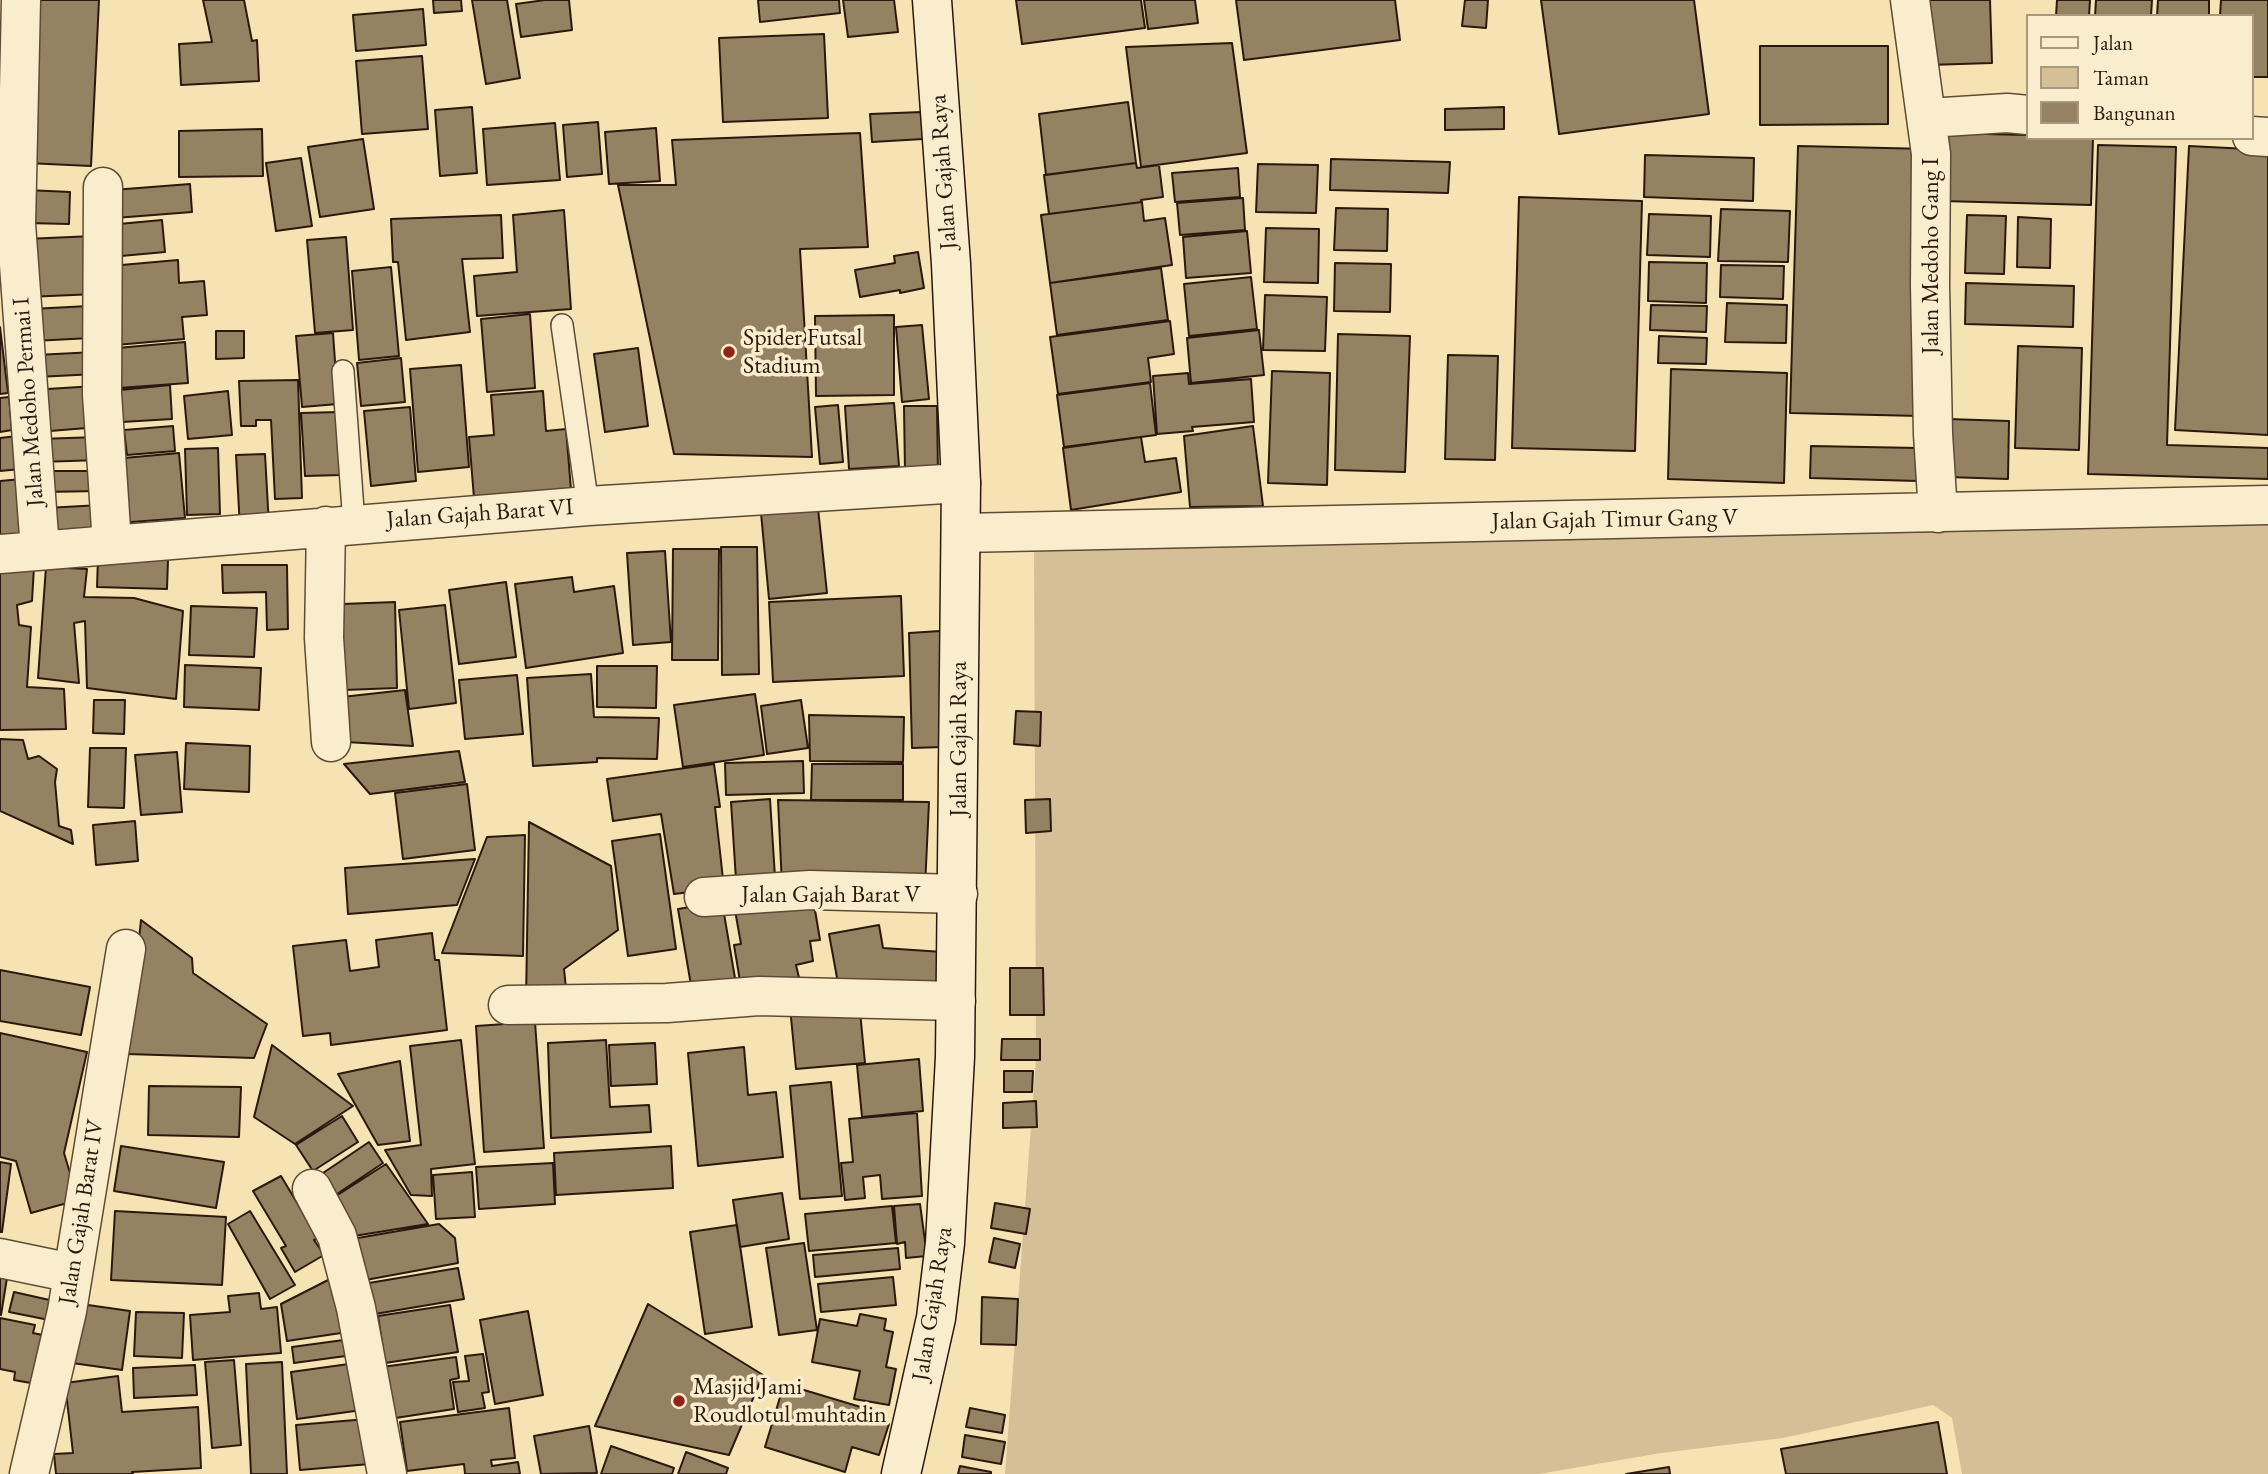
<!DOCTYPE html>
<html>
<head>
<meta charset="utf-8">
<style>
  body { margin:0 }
  #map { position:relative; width:2268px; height:1474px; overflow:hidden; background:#f6e3b3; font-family:"EB Garamond",serif }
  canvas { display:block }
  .legend { position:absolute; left:2026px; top:14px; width:228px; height:126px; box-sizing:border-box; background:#f9edce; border:2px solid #a79880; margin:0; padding:9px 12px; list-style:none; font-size:21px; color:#2c180c }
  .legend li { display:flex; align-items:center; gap:14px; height:35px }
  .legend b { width:35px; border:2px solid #a79880 }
</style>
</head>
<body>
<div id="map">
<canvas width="2268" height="1474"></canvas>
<ul class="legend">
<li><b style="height:9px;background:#f9edce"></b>Jalan</li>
<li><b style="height:19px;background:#d4c097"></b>Taman</li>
<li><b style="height:19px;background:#958263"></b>Bangunan</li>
</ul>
</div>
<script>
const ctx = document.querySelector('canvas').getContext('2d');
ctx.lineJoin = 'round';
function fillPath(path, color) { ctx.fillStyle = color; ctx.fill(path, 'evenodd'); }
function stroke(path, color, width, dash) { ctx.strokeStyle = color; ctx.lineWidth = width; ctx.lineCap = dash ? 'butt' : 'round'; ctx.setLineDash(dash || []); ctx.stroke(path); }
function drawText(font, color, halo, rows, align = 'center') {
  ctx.font = font + ' "EB Garamond",serif'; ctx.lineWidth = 7; ctx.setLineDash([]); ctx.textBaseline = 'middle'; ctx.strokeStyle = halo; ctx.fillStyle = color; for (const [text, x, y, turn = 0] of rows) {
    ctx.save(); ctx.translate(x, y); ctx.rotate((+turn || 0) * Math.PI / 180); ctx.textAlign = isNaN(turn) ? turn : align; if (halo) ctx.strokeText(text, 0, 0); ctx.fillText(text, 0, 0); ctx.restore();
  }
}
const green = new Path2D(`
  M2268,520V1474H1962L1952,1418L1933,1405L1783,1438L1661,1453L1539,1474H1005L1036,1059L1034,549Z`);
const building = new Path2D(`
  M35,0H99L91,166L26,163Z
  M203,0H244L252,41L257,40L259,81L181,85L179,44L212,42Z
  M433,0H461L462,11L434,13Z
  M472,0H507L520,78L486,84Z
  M545,0H569L572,30L521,37L516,4Z
  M758,0H839L840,13L760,22Z
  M843,0H894L898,32L848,37Z
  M1016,0H1141L1145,28L1022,44Z
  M1144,0H1195L1198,23L1148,29Z
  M1236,0H1395L1400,40L1244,60Z
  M1465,0H1488L1486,28L1462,26Z
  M1541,0H1694L1709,114L1559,134Z
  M1926,0H1990L1992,63L1928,65Z
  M2057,0H2090L2089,16H2056Z
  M2096,0H2152L2151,16H2095Z
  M2158,0H2209V16H2157Z
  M2221,0H2268V77H2252V16H2220Z
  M423,9L426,45L356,51L353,15Z
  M824,34L828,118L723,122L719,38Z
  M1232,43L1247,153L1141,167L1126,47Z
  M1760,46H1888V124L1760,125Z
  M422,56L428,129L362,134L356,61Z
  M1128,102L1136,163L1046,175L1039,114Z
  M472,107L477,173L440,176L435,110Z
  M1504,107V129L1445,130V109Z
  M922,112L923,139L872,142L870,114Z
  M598,122L602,174L567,177L563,125Z
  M555,123L560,180L487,185L483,129Z
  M656,128L660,181L609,184L605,132Z
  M262,129L263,176L179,177V131Z
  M860,133L868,247L800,249L812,457L674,454L618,185H676L672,140Z
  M1944,133L2028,135V138H2093L2091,205L1942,201Z
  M363,139L374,209L320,217L308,147Z
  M2098,145L2176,147L2167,445L2268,448V479L2088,474Z
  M1798,146L1929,149L1920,416L1790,413Z
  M2189,146L2268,150V435L2175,430Z
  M1645,155L1754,158L1753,201L1644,197Z
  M301,158L312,226L276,231L266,163Z
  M1331,159L1450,162L1448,193L1330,190Z
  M1136,163L1137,168L1159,165L1163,197L1141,200L1142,202L1049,214L1044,175Z
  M1258,164L1318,165L1316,213L1256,212Z
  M1238,168L1240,197L1175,202L1172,173Z
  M190,184L192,212L115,218L113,190Z
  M27,190L70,192L69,224L26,223Z
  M1519,197L1642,201L1635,451L1512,448Z
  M1243,198L1245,230L1180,235L1177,203Z
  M1142,202L1144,221L1165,218L1172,265L1050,283L1041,215Z
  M1336,208L1388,209L1387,251L1334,250Z
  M1721,209L1790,211L1788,262L1718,261Z
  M564,210L571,309L477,316L474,276L517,272L513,215Z
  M1649,214L1711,216L1710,257L1647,255Z
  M501,215L503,258L462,259L470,332L406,340L398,262H393L391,219Z
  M1967,215L2006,216L2004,274L1965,273Z
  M2018,217L2051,219L2050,268L2017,267Z
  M162,220L165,252L110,257L108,225Z
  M1266,228L1319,229L1318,283L1264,282Z
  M1247,231L1251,273L1186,278L1183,237Z
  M94,236L96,294L27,297L25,239Z
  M346,237L353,330L315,333L307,240Z
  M918,252L924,288L900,293V290L860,297L855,270L895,263L894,256Z
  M178,260L179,283L204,281L207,315L182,317L184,339L116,345L110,266Z
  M1649,262L1707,263L1706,303L1648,301Z
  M1335,263L1391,264L1390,312L1334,311Z
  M1721,265L1784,266L1783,299L1720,297Z
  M391,267L399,356L359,360L352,271Z
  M1161,268L1168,320L1057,335L1050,283Z
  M1251,277L1257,329L1189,336L1184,284Z
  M1966,283L2074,286L2073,327L1965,324Z
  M1265,295L1327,297L1325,351L1263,350Z
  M1727,303L1787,305L1786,343L1725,342Z
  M1651,305L1707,306L1706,332L1650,330Z
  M89,306L91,338L33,341L31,309Z
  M530,314L535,388L487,392L481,319Z
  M894,315V395L816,396L815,316Z
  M1170,321L1174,354L1148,358L1151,382L1058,394L1050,337Z
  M922,325L929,399L902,402L896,327Z
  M0,327L8,393L0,394Z
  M1259,330L1264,375L1191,383L1187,338Z
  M216,331H244V358L216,359Z
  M333,333L338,404L302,407L296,336Z
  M1338,334L1410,336L1405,472L1335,470Z
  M1659,336L1707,338L1706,364L1658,363Z
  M185,342L188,383L119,388L117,348Z
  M2018,346L2082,348L2079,450L2015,448Z
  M638,348L648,426L605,432L594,354Z
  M95,352L96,374L37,377L36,355Z
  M1448,355L1498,356L1495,460L1445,459Z
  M401,358L405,402L361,406L357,363Z
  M461,365L469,467L418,472L410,369Z
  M1671,369L1787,373L1784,483L1668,479Z
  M1272,371L1330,373L1327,485L1268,483Z
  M1188,373L1189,384L1251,379L1254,422L1192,427L1193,431L1157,434L1153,376Z
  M298,380L302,498L275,499L271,420H256V426H241L239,381Z
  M1150,383L1156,435L1064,447L1057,395Z
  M170,385L172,419L122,422L120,390Z
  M96,386L99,427L50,431L47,389Z
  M228,391L232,435L188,439L184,396Z
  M543,391L546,431L566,429L572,502L475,510L469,437L494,435L491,395Z
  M9,397L12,430L0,432V398Z
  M894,403L899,466L849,469L845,406Z
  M838,405L843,462L820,464L815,407Z
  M904,406H937L938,472H905Z
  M410,407L416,481L371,486L364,411Z
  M339,412L342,475L305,476L301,413Z
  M1948,419L2009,421L2008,479L1947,477Z
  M173,426L175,451L127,455L124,430Z
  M1253,426L1263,506L1190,507L1184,436Z
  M17,436L21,469L0,471V438Z
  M99,437L100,460L39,462L38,439Z
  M1141,437L1145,462L1176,458L1181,492L1071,510L1063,448Z
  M1811,446L1919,448L1918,481L1810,478Z
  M218,448L220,514L187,515L185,449Z
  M179,453L185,518L118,523L113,459Z
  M265,454L269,526L240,528L236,455Z
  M43,471H100V491L43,492Z
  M22,479L28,538L0,540V481Z
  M101,505L102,528L47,531L46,508Z
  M818,508L827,593L769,599L761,513Z
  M721,547H757L759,674L722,675Z
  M673,549H719L718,660H672Z
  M665,551L671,642L633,645L627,553Z
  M98,558L168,560L167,589L97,587Z
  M222,565H287L288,629L267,630L266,592L223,593Z
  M34,567L32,601L17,605L19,625L31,627L27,687L64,689L66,729L0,730V568Z
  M46,567L87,569L84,597L134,598L183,611L176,699L87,688L85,621L74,623L79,683L38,678Z
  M572,577L574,592L614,586L623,653L526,668L515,584Z
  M506,582L516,657L459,664L449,590Z
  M901,596L904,676L773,682L769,602Z
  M395,602L397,688L344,690L342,604Z
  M445,605L456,703L409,709L399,610Z
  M191,606L257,608L254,657L189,655Z
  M940,631L943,747L912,748L909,633Z
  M185,665L261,668L259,710L184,707Z
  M597,666H657L656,708L597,707Z
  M591,674L594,717L659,718L657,759L597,758V762L533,766L527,678Z
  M517,675L523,734L465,739L459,680Z
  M405,690L413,746L346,742L342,697Z
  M755,694L764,755L683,767L674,705Z
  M94,700H125L124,734L93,733Z
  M801,700L808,748L767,754L761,706Z
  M1016,711L1041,712L1040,746L1014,744Z
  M809,715L904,717L903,762L810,761Z
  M0,739L23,740L28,759L39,756L57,769L55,782L59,826L71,830L73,844L0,811Z
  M186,743L250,746L249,792L184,789Z
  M90,748H126L124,808L88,807Z
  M459,751L465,782L370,794L344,764Z
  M177,752L182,812L141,815L135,755Z
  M803,761L804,793L726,795L725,763Z
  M714,764L720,807H715L724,888L674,894L661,814L613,821L607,779Z
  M812,764H903V800H811Z
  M467,784L475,850L403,859L395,793Z
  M770,799L775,877L736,880L731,802Z
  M1050,799L1051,831L1026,833L1025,800Z
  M778,800L929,802L925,887L782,886Z
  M135,821L138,861L96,865L93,825Z
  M529,822L611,866L618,930L564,969L567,998L526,1000Z
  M660,834L676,949L628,956L612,841Z
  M525,835L523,956L442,953L487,837Z
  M475,859L457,905L348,914L345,868Z
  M733,899L815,910L820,940L810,941L813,961L796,965L800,982L742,993L734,945L741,944Z
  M722,902L736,984L692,991L678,909Z
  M141,920L192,958L193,973L267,1024L254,1058L127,1054Z
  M879,925L883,948L943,952L941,995L840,994L829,934Z
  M432,933L435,960H439L447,1030L331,1045L330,1033L303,1036L293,946L346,940L350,971L379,967L376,940Z
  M1010,968H1043L1044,1015H1010Z
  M0,970L90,987L81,1035L0,1021Z
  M859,1001L865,1063L796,1069L790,1007Z
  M535,1022L544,1148L484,1152L476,1026Z
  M0,1033L87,1052L64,1153L78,1200L31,1213L16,1161L0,1157Z
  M1002,1039H1040V1060H1001Z
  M461,1040L475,1164L431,1169L432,1196L411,1195L385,1150L421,1145L410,1046Z
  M606,1040L610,1107L649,1105L651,1132L551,1138L548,1043Z
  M655,1043L657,1084L611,1086L609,1045Z
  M272,1045L353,1106L295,1144L254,1117Z
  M744,1047L748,1095L776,1092L783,1157L698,1166L688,1053Z
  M919,1059L923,1111L862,1117L857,1065Z
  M400,1061L410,1141L378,1145L338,1074Z
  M1004,1071H1033L1032,1092H1004Z
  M831,1082L842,1196L800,1199L790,1086Z
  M149,1086L241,1087L239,1137L148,1135Z
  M1036,1101L1037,1127L1003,1128V1103Z
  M917,1113L922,1196L882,1199L880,1175L863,1177L865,1198L845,1200L841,1163L853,1162L849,1119Z
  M342,1116L358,1142L313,1171L296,1145Z
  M369,1142L383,1163L334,1196L320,1175Z
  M121,1146L224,1162L216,1208L114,1191Z
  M671,1146L673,1188L556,1195L554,1153Z
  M0,1162L11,1164L2,1232H0Z
  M553,1163L555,1204L479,1209L476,1167Z
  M386,1164L428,1224L348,1237L322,1205Z
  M472,1172L475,1217L436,1219L433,1175Z
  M281,1176L318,1238L314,1240L324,1255L295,1272L281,1248L286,1246L253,1191Z
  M782,1193L789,1239L740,1247L733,1200Z
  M995,1203L1030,1209L1026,1234L991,1228Z
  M920,1204L927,1256L906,1258L905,1242L897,1244L894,1206Z
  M892,1206L896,1243L809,1251L805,1214Z
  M115,1211L226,1217L222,1285L111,1280Z
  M250,1211L295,1285L270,1299L228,1224Z
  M439,1224L455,1238L458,1263L360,1281L352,1239Z
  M737,1225L752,1327L705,1334L690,1232Z
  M994,1238L1020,1244L1015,1268L989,1262Z
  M804,1243L817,1330L779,1335L766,1248Z
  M898,1248L900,1269L815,1277L813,1255Z
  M458,1268L464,1299L369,1315L363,1284Z
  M336,1276L348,1332L287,1341L281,1304Z
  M893,1277L896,1305L821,1312L818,1284Z
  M0,1278H7L1,1315L0,1314Z
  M14,1292L54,1301L49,1320L9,1312Z
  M259,1293L261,1309L277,1307L281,1353L193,1360L190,1315L230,1312L228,1296Z
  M982,1297L1018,1299L1016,1345L981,1344Z
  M81,1304L130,1311L122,1370L72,1363Z
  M648,1304L763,1375L729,1455L595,1426Z
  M450,1305L458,1352L385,1363L378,1316Z
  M528,1311L543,1395L495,1404L480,1320Z
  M136,1312L184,1313L182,1358L134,1356Z
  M860,1314L886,1319L884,1330L893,1332L886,1367L896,1369L889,1405L854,1399L860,1371L812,1362L820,1319L857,1326Z
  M0,1318L35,1325L33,1333L52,1337L42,1385L14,1380L15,1372L0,1369Z
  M351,1339L353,1355L294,1363L292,1347Z
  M483,1354L489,1392L482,1393L485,1408L458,1412L453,1382L469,1381L465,1356Z
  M456,1357L459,1378L450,1380L454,1409L389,1419L382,1367Z
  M234,1360L241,1445L212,1448L205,1362Z
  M282,1362L287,1474H251L246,1364Z
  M356,1363L362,1410L297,1419L291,1372Z
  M195,1365L197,1395L134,1398L133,1368Z
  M118,1376L122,1412L198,1407L201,1468L132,1472L133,1474H56L54,1454L73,1453L65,1383Z
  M784,1384L864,1408L862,1416L889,1424L879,1455L852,1447L845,1472L765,1447Z
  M509,1408L515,1458L491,1460L492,1466L518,1462L520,1474H465L464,1464L407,1471L400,1422Z
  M970,1408L1005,1415L1002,1433L966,1427Z
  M367,1419L370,1464L300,1470L296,1425Z
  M1938,1422L1947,1474H1786L1781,1449Z
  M589,1426L597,1473L541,1474L534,1436Z
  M965,1435L1005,1442L1001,1464L962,1457Z
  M611,1446L674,1468L672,1474H601Z
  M686,1452L728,1468L726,1474H678Z
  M960,1466L991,1472V1474H958Z
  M1669,1467L1670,1474H1626Z`);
const service = new Path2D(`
  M562,325L588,506
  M343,371L354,524`);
const minor = new Path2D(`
  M21,0L16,224L40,550
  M1910,0L1931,154L1930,285L1933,434L1938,513
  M1928,118L2007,113L2028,115
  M2252,136L2268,137
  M103,187L102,394L112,544
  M326,526L324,638L331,742
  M961,533L2268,505
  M0,554L588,506L961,483
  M704,897L810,890L958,894
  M508,1005L667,1003L759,996L956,1001
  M312,1189L337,1236L356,1308L387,1474
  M0,1258L72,1273
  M29,1474L67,1311L126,949`);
const secondary = new Path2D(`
  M901,1474L936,1318L945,1243L955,1057L961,483L951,264L932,0`);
const markers = [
  [729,352,7,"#8f2418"],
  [679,1401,7,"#8f2418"]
];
const streetNames = [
  ["Jalan Gajah Raya",944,172,-94],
  ["Jalan Medoho Gang I",1931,256,-90],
  ["Jalan Medoho Permai I",29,402,-94],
  ["Jalan Gajah Barat VI",480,514,-4],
  ["Jalan Gajah Timur Gang V",1615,520,-1],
  ["Jalan Gajah Raya",959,739,-90],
  ["Jalan Gajah Barat V",831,895],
  ["Jalan Gajah Barat IV",82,1212,-81],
  ["Jalan Gajah Raya",933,1304,-81]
];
const poiNames = [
  ["Spider Futsal",743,338],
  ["Stadium",743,366],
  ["Masjid Jami",693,1387],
  ["Roudlotul muhtadin",693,1415]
];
fillPath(green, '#d4c097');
fillPath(building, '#958263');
stroke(building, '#2c180c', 2);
stroke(service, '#5e4b36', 24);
stroke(minor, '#5e4b36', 41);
stroke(secondary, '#2c180c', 41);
stroke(service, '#f9edce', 21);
stroke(minor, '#f9edce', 38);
stroke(secondary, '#f9edce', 38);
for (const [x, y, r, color] of markers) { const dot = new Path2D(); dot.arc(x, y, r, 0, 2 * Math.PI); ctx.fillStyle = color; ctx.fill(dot); stroke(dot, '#f9edce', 2.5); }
drawText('24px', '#2c180c', '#f9edce', streetNames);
drawText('24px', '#2c180c', '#f9edce', poiNames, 'left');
</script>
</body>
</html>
